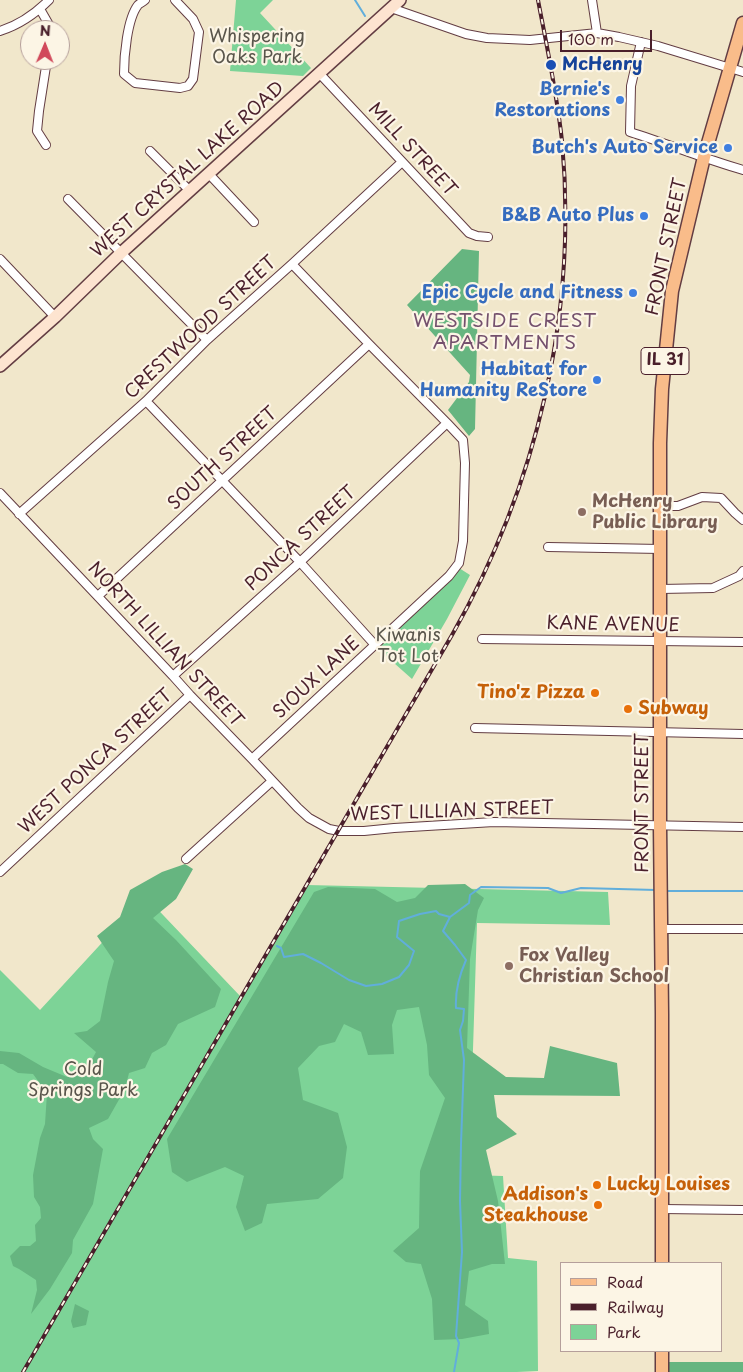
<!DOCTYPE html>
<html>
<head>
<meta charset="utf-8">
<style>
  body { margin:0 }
  #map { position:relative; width:743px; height:1372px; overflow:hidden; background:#f1e7cb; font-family:"Playpen Sans",sans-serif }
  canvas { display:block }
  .legend { position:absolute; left:560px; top:1262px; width:162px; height:90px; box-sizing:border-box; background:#fcf5e5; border:1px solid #b59f9b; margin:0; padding:6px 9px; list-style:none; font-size:15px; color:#4a1f2b }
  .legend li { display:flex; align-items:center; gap:10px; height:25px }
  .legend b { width:25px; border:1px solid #b59f9b }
  .north { position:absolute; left:20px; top:20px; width:50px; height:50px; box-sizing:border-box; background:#fcf5e5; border:1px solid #b59f9b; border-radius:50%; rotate:1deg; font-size:14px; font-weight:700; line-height:20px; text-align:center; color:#4a1f2b }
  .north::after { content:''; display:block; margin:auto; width:18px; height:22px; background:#d1495b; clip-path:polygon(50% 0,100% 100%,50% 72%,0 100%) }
  .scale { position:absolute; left:560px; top:30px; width:92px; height:22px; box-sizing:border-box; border:2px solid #4a1f2b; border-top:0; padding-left:6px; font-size:15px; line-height:18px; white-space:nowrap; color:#4a1f2b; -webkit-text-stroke:4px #fcf5e5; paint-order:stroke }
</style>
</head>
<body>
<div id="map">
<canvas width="743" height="1372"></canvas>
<ul class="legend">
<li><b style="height:6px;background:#f9bc8a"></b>Road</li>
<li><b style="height:6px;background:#4a1f2b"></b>Railway</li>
<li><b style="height:14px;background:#7dd397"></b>Park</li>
</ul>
<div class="north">N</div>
<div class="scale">100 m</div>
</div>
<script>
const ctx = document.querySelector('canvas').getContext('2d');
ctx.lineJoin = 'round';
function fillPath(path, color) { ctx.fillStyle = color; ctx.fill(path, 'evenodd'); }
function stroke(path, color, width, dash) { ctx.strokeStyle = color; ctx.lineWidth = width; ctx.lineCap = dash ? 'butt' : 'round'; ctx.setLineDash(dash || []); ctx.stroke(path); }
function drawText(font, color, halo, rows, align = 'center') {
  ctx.font = font + ' "Playpen Sans",sans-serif'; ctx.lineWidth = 4.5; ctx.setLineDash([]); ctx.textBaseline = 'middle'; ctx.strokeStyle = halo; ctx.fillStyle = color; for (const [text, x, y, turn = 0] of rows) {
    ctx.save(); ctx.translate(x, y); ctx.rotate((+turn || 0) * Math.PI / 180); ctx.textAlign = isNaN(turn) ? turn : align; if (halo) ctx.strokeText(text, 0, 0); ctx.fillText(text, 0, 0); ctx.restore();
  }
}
const green = new Path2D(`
  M236,0H273L260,13L311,68L303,76L230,71Z
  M459,568L470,575L447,619L412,679L376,647Z
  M307,885L608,892L610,925L477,923L469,1175L503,1176L508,1258L537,1261L538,1371L517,1372H0V970L40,1010L145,896L241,997Z`);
const forest = new Path2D(`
  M462,249L479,251L475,429L469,436L448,410L469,382L470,375L407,305Z
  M185,864L193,869L176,899L153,918L176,940L221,989L215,1007L178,1024L166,1045L152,1053L145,1068L129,1073L125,1089L108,1119L89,1128L93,1139L103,1149L93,1204L73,1240L72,1253L50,1289L31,1314L37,1290L36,1280L19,1269L13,1266L10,1256L20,1246H30L36,1241L35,1225L41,1218L40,1207L34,1197L33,1175L40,1138L45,1124L47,1093L33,1074L18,1073L3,1064H0V1051L19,1053L43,1067L67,1077L86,1071L96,1052L74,1033L87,1031L100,1021L108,982L114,961L97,936L120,917L130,890L162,872Z
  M465,884L484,898L478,910L470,959L467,1048L506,1077L544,1078L550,1046L617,1063L620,1096L494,1095L497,1117L517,1134L486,1150L498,1201L505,1264H492L469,1271L465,1305L488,1321L489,1334L462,1339L434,1340L432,1299L421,1264L406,1262L393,1251L419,1228L420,1171L445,1098L429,1075L427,1045L419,1007L397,1010L392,1025L394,1054L368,1055L361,1032L344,1024L335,1042L319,1046L298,1068L303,1100L338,1113L347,1147L343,1178L318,1199L267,1204L262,1223L245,1231L236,1207L244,1176L225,1167L187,1182L172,1172L167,1139L314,892L328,887L375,889L397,902L415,898L428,885Z
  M75,1304L89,1311L86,1325L73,1328L71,1321Z
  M668,1362H743V1372H668Z`);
const stream = new Path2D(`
  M355,0L365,16
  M667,891H743
  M450,917L443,931L455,945L466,960C459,976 455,992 456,1008L464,1009L463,1021L460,1030L464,1060L461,1144L460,1201L462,1252L456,1336L459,1343L454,1372
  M277,946L281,948L284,957L303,954L321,963L349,980L366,986L382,984L399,977L409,965L414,951L397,937L399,921L420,914L436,911L439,914L450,917L469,903L470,895L481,887L548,888L561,893L581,888L656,890`);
const street = new Path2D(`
  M145,0C143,2 140,3 138,5C127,19 124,57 124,74L135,83L180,88L188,86L193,79L199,32L193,19L175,0
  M592,0L597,33
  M391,8L466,34L487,38L530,40L597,33L619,37L658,46L743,72
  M40,9L52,30
  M0,31C19,25 35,14 49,0
  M641,42L631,86L630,132C668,144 705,159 743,170
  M319,73L469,233L477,236L488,237
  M46,145L37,131L39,111L47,60
  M150,151L190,191
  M209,174L254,222
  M68,199L207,340
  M0,259L55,317
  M146,401L300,562L375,645
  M0,493L173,676L190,695L252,759L298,808L309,818L329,829L339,831H364L394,828L494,822L743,827
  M661,506H678L702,497L721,498L735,513L743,520
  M19,514L146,401L207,340L292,264L402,162
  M548,547L661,549
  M661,589L713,588L739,576L743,571
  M98,596L369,344
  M482,639L743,642
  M173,676L300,562L447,423
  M475,728L743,734
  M252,759L449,576L459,563L463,541L465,463L463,440L447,423L369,344L292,264
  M186,859L272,781
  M0,872L190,695
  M661,929H743
  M662,1209L743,1210`);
const secondary = new Path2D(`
  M0,366L55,317L121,253L400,0`);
const primary = new Path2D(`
  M662,1263V1014L660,826V443L662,389L672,291L704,157L743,23
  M662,1351V1372`);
const rail = new Path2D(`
  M23,1372L452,635C537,486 578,313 562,141C557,94 547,47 538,0`);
const markers = [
  [551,65,6,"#1a4fb4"],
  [620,100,5,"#3f7fe0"],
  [728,148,5,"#3f7fe0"],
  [644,216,5,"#3f7fe0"],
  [633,293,5,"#3f7fe0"],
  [597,380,5,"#3f7fe0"],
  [582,512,5,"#8d6e63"],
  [595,693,5,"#e8710a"],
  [628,709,5,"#e8710a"],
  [509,966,5,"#8d6e63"],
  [597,1185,5,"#e8710a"],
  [598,1205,5,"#e8710a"]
];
const shields = [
  [665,361,48]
];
const shieldNames = [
  ["IL 31",665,361]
];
const parkNames = [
  ["Whispering",257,37],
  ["Oaks Park",257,58],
  ["Kiwanis",408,636],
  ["Tot Lot",408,657],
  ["Cold",83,1070],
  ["Springs Park",83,1091]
];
const transitNames = [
  ["McHenry",562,65]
];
const shopNames = [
  ["Bernie's",610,90],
  ["Restorations",610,111],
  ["Butch's Auto Service",718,148],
  ["B&B Auto Plus",634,216],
  ["Epic Cycle and Fitness",623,293],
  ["Habitat for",587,370],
  ["Humanity ReStore",587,391]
];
const streetNames = [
  ["MILL STREET",412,150,47],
  ["WEST CRYSTAL LAKE ROAD",188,170,-42],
  ["FRONT STREET",667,247,-78],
  ["CRESTWOOD STREET",201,328,-43],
  ["SOUTH STREET",223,459,-43],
  ["PONCA STREET",301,539,-43],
  ["KANE AVENUE",613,625,1],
  ["NORTH LILLIAN STREET",165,645,47],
  ["SIOUX LANE",317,678,-43],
  ["WEST PONCA STREET",96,762,-43],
  ["FRONT STREET",643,803,-90],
  ["WEST LILLIAN STREET",452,812,-2]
];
const educationNames = [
  ["McHenry",592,502],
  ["Public Library",592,523],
  ["Fox Valley",519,956],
  ["Christian School",519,977]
];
const foodNames = [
  ["Tino'z Pizza",585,693],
  ["Subway",638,709,"left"],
  ["Lucky Louises",607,1185,"left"],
  ["Addison's",588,1195],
  ["Steakhouse",588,1216]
];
const neighbourhoodNames = [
  ["WESTSIDE CREST",505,322],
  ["APARTMENTS",505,344]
];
fillPath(green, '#7dd397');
fillPath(forest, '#66b580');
stroke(stream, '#61aedb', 2);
stroke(street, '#633d43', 10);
stroke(secondary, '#633d43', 14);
stroke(primary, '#633d43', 15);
stroke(street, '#fff', 8);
stroke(secondary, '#fde4d0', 11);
stroke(primary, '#f9bc8a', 12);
stroke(rail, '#4a1f2b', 4);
stroke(rail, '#fcf5e5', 2, [5.5]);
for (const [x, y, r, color] of markers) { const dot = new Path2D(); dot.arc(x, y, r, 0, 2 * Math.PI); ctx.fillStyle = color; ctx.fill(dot); stroke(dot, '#fcf5e5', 2); }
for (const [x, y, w] of shields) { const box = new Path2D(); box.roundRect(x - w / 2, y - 13.5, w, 27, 4); ctx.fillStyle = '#fcf5e5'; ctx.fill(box); stroke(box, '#4a1f2b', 1); }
drawText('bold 16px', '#4a1f2b', null, shieldNames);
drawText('18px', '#59554b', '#fcf5e5', parkNames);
drawText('bold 18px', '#164399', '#fcf5e5', transitNames, 'left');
drawText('bold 18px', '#366cbe', '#fcf5e5', shopNames, 'right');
drawText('18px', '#4a1f2b', '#fcf5e5', streetNames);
drawText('bold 18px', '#785e54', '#fcf5e5', educationNames, 'left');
drawText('bold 18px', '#c56008', '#fcf5e5', foodNames, 'right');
ctx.letterSpacing = '1px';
drawText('19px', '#74506d', '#fcf5e5', neighbourhoodNames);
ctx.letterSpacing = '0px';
</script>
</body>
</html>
